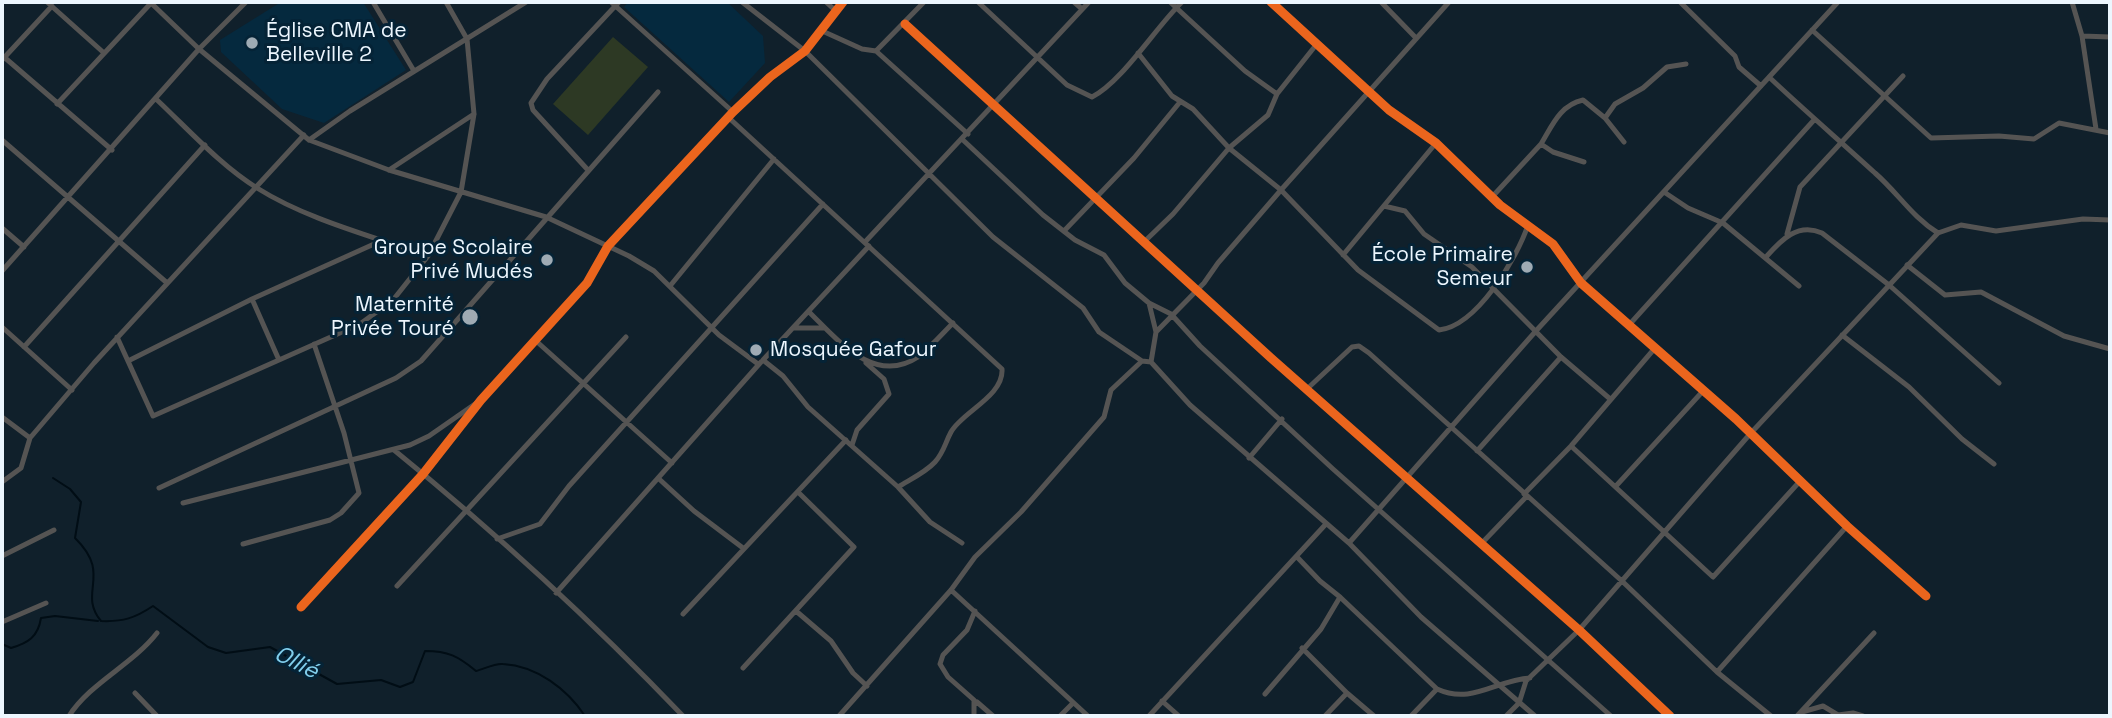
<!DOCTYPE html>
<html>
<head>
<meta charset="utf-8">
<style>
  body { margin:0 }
  #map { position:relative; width:2112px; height:718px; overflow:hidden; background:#10202b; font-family:"Space Grotesk",sans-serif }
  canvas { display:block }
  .frame { position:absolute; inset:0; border:4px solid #ecf6fe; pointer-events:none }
</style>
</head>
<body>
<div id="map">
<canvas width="2112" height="718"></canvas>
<div class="frame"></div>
</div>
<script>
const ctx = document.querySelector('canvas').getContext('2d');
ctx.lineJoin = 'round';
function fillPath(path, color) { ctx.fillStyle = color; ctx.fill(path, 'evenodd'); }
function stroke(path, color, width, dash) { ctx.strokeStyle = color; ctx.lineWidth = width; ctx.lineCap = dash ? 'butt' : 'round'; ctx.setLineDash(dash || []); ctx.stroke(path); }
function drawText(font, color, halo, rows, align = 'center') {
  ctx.font = font + ' "Space Grotesk",sans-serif'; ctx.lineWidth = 6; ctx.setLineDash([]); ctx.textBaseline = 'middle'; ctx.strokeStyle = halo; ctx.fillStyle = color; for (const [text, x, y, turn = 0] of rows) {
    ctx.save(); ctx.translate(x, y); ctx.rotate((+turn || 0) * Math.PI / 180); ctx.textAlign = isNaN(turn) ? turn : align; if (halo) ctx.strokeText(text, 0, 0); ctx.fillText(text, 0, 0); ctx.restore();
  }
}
const built = new Path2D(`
  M281,2H363L406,70L324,123L282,109L221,52L220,40Z
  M628,2H727L763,36L765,63L729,102L624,7Z`);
const green = new Path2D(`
  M613,37L648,67L588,135L553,104Z`);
const stream = new Path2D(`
  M53,478L70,489L81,502L75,538C113,575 77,592 101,621C123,622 135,618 153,606L208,647L226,653L270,647L337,684L381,680L400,687L413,682L425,651C448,651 458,656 476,671C484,669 495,663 503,664C537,666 567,689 585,716
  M2,644L11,648C28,643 38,637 41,618L55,616L98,621`);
const minor = new Path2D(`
  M47,2L104,53
  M150,2L199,49L309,140L389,170L546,217L629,256L654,271L719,335L758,364
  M373,2L414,71
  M611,2L733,112
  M742,2L805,51L993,237L1083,308L1099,332L1142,361
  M826,2L837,12
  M978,2L1067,85L1092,97C1122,82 1156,27 1182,2
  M1074,2L1082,9
  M1170,2L1245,71L1277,94L1316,45
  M1271,2L1389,110L1436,143L1500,205L1553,244L1581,283L1736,419L1847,526L1926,596
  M1381,2L1416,38
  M1680,2L1735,56L1739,67L1761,86
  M2072,2L2082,36L2096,129
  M905,24L1271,358L1579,630L1670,716
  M820,30L862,49L876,51L924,2
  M1812,30L1931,138L1999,136L2034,139L2059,123L2110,133
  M2082,36L2110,37
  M876,51L968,134
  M1138,53L1172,96L1193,109L1229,148L1173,214L1145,241
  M4,57L112,150
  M2,60L52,6
  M1769,77C1804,110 1840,141 1875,173C1898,193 1912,217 1938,233
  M1277,94L1268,115L1229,148L1281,190L1358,270L1439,330C1477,326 1517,258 1528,225
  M156,99C188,129 220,165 257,188C308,220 372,236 428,256
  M57,104L152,2
  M728,117L1002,369C1004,396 962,412 951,432C945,443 944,452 935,462C926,472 911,479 898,487
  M1605,118L1615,104L1643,88L1667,67L1686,64
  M2,140L166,282
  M309,140L350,111L526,2
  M963,140L1043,215L1075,240L1104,255L1125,283L1149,303L1156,332
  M1541,144C1552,126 1560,105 1583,100L1605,118L1624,142
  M587,169L533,110L531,103L547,79L619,2
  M389,170L474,114
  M1664,192L1688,208L1723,223L1799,286
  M1492,197L1541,144L1553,152L1584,162
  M1384,206L1405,211L1424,234L1472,267L1561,357L1609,398
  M2,228L24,247
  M1064,231L1134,158L1180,102
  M1787,234L1800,187L1903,76
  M865,242L1089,2
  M869,246L763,360L783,376L808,407L898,487L930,522L962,543
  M1343,255L1436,143
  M1766,257C1781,240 1798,222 1822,233L1889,285L1999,383
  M1907,265L1945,295L1981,292L2064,336L2110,349
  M2,271L199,49L246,2
  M670,286L774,159
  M252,299L279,360
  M1149,303L1171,314L1200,346L1333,469L1611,716
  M809,312C837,339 874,386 918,357C930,348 942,334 953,323
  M1629,325L1814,120
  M2,327L72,390
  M794,328H825
  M1842,335L1909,387L1962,439L1994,464
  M117,337L153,416L360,324L393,300L428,256L461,192L474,114L467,39L446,2
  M535,340L672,463
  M24,347L205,145
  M128,361L252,299L383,240
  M1151,362L1156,332L1204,283L1218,263L1281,190L1449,2
  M1308,388L1352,347L1359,346L1369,353L1623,582L1717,672L1771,716
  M2,417L30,438
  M852,445L857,430L889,394L884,379L866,363
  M1571,446L1713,577L1801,480
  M394,450C495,532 593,622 683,716
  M1477,451L1561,357
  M1249,458L1282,419
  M658,478L694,511L743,548
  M2,482L21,468L30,438L94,363L304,135
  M1616,486L1703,391
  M159,488L396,378L421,361L658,92
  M1524,494L1571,446L1655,348
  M183,503L410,445L429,436L475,404
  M497,539L540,524L569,486L823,204
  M1349,543L1535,332L1838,2
  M243,544L330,520L341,513L359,493L344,433L314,344
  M1481,544L1527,496
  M2,556L54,530
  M397,586L626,337
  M951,590L1088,716
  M556,593L761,362
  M1340,597L1437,689C1472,705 1496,680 1530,678
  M301,607L423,474L481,400L587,283L608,246L733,112L770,77L805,51L843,2
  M796,611L831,641L853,673L867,686
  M683,614L846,440
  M2,622L46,603
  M1302,648L1347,693
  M743,668L854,547L799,493
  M1717,672L1847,526
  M135,693L157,716
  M1265,694L1321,629L1340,597L1320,581L1298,558
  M1162,701L1179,716
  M977,702L993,716
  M1802,712L1823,706L1838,715L1853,713L1863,716
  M69,716C90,683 132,665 157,633
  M839,716L951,590L975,557L1021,512L1104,417L1111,390L1142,361L1151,362L1190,405L1349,543L1421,617L1535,716
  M974,716V700L948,677L940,664L943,655L967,630L975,611
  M1060,716L1073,703
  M1149,716L1325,525
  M1325,716L1347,693L1374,716
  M1411,716L1437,689
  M1506,716L1519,703L1526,681L1579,630L1750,434L1938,233L1961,225L1996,231L2083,219L2110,220
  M1797,716L1874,633`);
const cycleway = new Path2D(`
  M1271,2L1389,110L1436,143L1500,205L1553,244L1581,283L1736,419L1847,526L1926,596
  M905,24L1271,358L1579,630L1670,716
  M301,607L423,474L481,400L587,283L608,246L733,112L770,77L805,51L843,2`);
const markers = [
  [252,43,7,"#9fabb4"],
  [547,260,7,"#9fabb4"],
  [1527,267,7,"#9fabb4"],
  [470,317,9,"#9fabb4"],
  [756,350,7,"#9fabb4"]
];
const poiNames = [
  ["Église CMA de",266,31,"left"],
  ["Belleville 2",266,55,"left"],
  ["Groupe Scolaire",533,248],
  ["Privé Mudés",533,272],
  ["École Primaire",1513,255],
  ["Semeur",1513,279],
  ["Maternité",454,305],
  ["Privée Touré",454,329],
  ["Mosquée Gafour",770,350,"left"]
];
const waterNames = [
  ["Ollié",296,663,27]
];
fillPath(built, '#05293e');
fillPath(green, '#2d3924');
stroke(stream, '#010d15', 2);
stroke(minor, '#555453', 5);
stroke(cycleway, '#eb651d', 9);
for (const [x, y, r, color] of markers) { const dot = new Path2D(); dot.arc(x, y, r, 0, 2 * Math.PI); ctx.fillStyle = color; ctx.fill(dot); stroke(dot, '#052336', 2.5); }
drawText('21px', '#ecf6fe', '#052336', poiNames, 'right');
drawText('italic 23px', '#81ceec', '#052336', waterNames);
</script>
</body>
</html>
